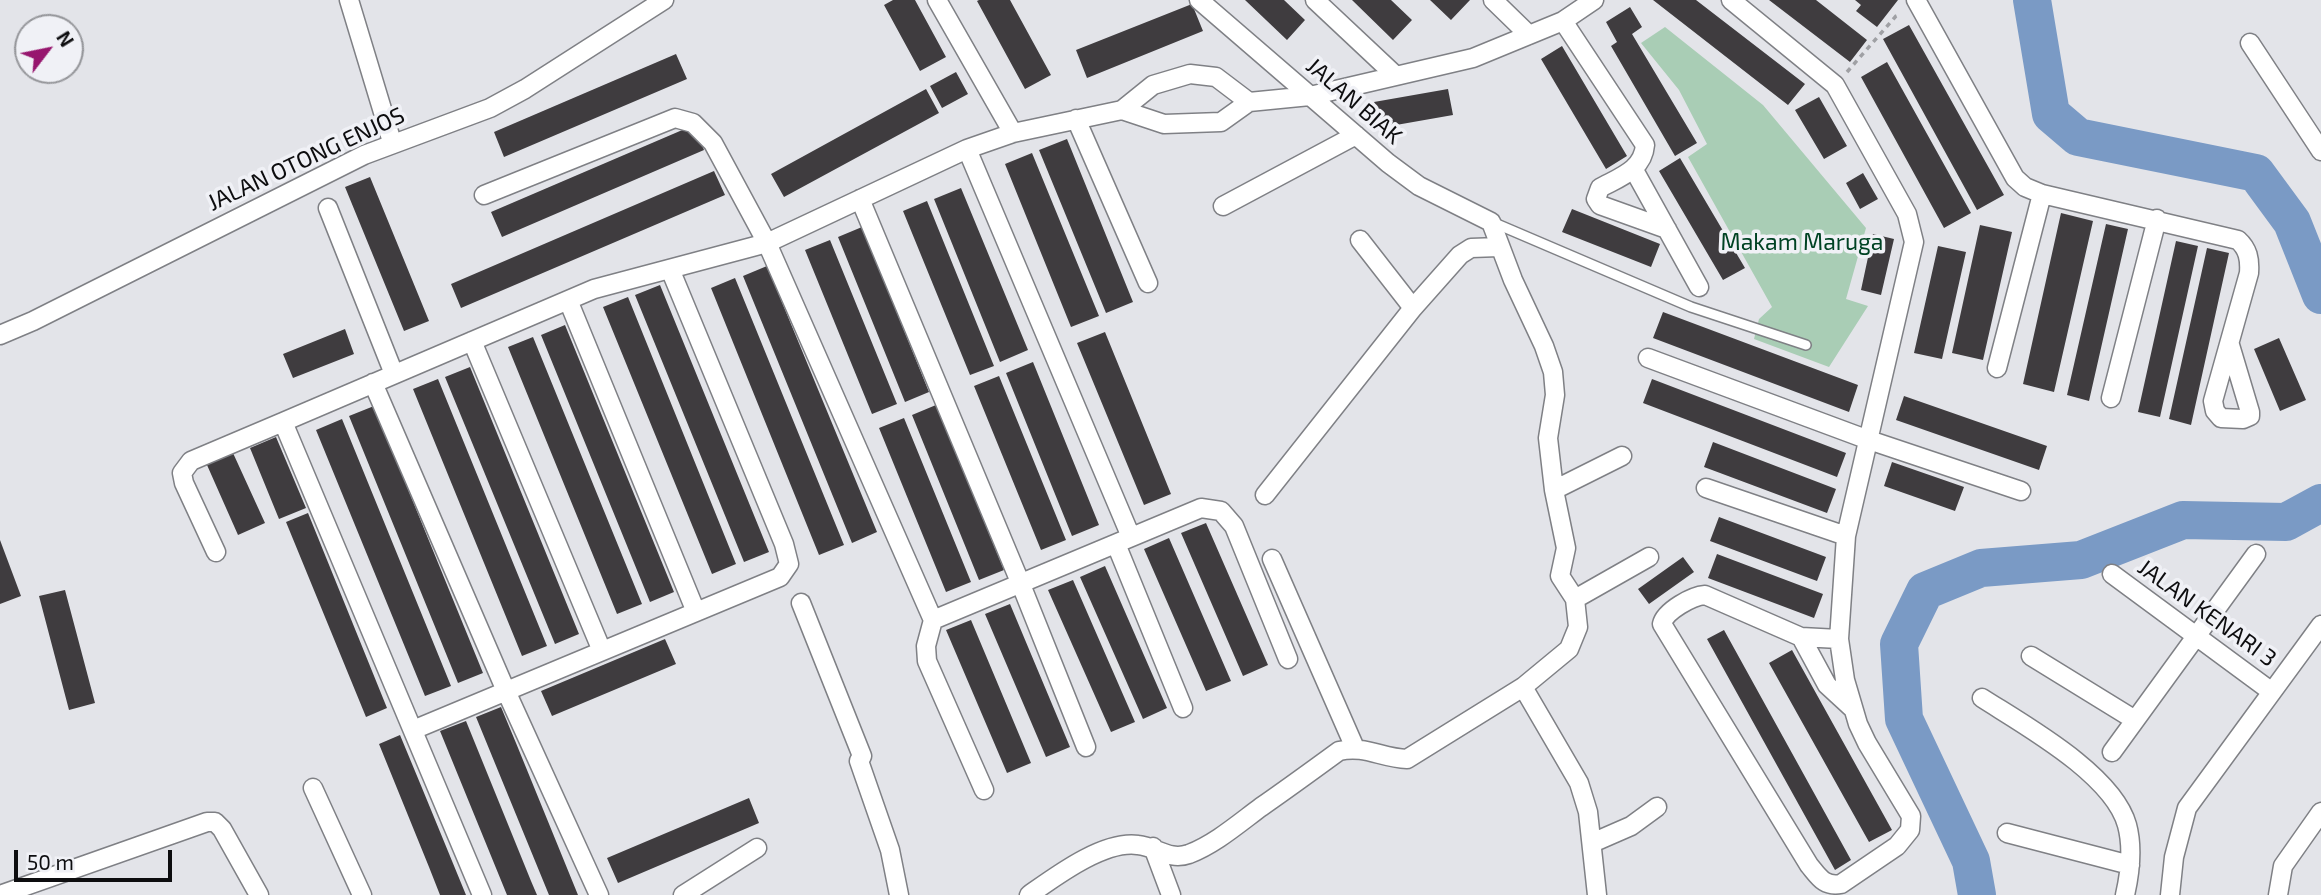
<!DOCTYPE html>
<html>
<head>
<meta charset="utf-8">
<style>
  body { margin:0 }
  #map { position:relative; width:2321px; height:895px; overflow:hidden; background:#e3e4e9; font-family:"Exo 2",sans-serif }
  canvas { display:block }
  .north { position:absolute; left:14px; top:14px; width:70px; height:70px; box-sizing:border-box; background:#f0f1f6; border:2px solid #95969a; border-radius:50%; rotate:58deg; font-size:19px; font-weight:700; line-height:28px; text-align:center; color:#0d0d0f }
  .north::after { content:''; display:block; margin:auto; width:24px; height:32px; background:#97166e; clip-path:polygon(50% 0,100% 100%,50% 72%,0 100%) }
  .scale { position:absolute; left:14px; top:850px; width:158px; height:32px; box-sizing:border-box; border:4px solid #0d0d0f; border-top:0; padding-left:9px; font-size:21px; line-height:24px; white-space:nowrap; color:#0d0d0f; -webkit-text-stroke:5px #f0f1f6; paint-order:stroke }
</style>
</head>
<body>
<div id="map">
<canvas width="2321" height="895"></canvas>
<div class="north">N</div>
<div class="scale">50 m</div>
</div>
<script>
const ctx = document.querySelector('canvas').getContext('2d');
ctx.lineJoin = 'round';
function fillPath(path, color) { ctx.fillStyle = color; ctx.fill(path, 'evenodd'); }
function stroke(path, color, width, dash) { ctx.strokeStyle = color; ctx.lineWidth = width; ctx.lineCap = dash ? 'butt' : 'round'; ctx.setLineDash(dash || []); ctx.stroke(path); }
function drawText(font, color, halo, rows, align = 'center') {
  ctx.font = font + ' "Exo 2",sans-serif'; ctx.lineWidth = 7; ctx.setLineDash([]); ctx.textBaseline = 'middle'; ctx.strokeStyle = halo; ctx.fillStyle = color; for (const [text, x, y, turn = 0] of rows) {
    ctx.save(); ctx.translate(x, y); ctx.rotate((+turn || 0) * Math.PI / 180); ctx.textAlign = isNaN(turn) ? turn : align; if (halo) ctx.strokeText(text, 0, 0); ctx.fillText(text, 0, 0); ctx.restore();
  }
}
const green = new Path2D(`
  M1665,27L1763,105L1866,228L1846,299L1868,306L1829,367L1754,339L1759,319L1772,307L1688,157L1707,144L1679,90L1641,43Z`);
const river = new Path2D(`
  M2032,0L2051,114L2078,137L2256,173L2292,222L2321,295
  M1977,895L1971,861L1904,719L1899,644L1925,591L1981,568L2081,560L2183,520L2286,522L2321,503`);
const building = new Path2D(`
  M893,0H915L946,57L920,71L884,5Z
  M979,0H1010L1051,75L1025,89L977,1Z
  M1245,0H1284L1305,20L1287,40Z
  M1352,0H1391L1412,20L1393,40Z
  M1430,0H1470L1451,20Z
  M1653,0H1696L1805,84L1788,105Z
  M1769,0H1816L1867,40L1850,62Z
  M1855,0H1898L1877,27L1856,11L1861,5Z
  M1192,4L1203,31L1087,78L1076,50Z
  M1630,7L1642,27L1632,34L1697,143L1675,156L1611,46L1617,42L1606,22Z
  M1909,25L2004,195L1977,210L1883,39Z
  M1562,46L1627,156L1606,169L1541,59Z
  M676,54L687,79L504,157L494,132Z
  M1887,62L1971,213L1944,228L1861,77Z
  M956,72L968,94L942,108L930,86Z
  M926,89L939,113L784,197L771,174Z
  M1448,89L1453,115L1379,128L1374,102Z
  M1819,97L1847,146L1824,159L1795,110Z
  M694,125L704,150L502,237L491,212Z
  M1067,139L1133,302L1106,313L1039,150Z
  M1032,153L1099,316L1071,327L1005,164Z
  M1680,158L1745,268L1723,280L1659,171Z
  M714,171L725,195L461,308L451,284Z
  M1863,173L1878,199L1860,209L1846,183Z
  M370,177L429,321L404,331L345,187Z
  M961,188L1028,350L1000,362L934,199Z
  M927,201L994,366L970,375L903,211Z
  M1572,209L1660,244L1651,267L1562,232Z
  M2061,213L2093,221L2054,392L2023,384Z
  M2106,224L2128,229L2089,401L2067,395Z
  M1980,225L2012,232L1983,360L1952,353Z
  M862,227L929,392L905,402L838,237Z
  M1873,234L1894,239L1881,295L1861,290Z
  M830,240L897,404L872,414L805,250Z
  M2176,241L2198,246L2160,417L2138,412Z
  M1938,246L1966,252L1942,359L1914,353Z
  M2207,248L2229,253L2191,425L2169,419Z
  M767,266L877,532L852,543L743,276Z
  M735,278L844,545L819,555L711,288Z
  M660,285L769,552L744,562L635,295Z
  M628,297L736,564L712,574L603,307Z
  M1663,312L1858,385L1849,412L1653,338Z
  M565,325L674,592L650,602L541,335Z
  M345,329L354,354L293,378L283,354Z
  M1105,332L1171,494L1144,505L1077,343Z
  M533,337L642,604L617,614L508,347Z
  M2279,338L2306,400L2280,411L2254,349Z
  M1033,362L1099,525L1072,536L1006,373Z
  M470,367L579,634L555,644L445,377Z
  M999,376L1066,540L1041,550L974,386Z
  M438,379L547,646L522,656L413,389Z
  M1652,379L1846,453L1837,477L1643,403Z
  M1904,396L2047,446L2039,470L1896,420Z
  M936,405L1004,570L979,580L912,415Z
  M374,406L483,673L458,683L349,416Z
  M904,418L971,582L946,592L879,428Z
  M342,419L451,686L425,696L316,430Z
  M276,437L306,508L279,519L250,448Z
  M1713,442L1836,489L1827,513L1704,467Z
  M233,453L265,523L238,535L207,465Z
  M1892,462L1964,487L1955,511L1884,486Z
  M308,513L387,708L366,717L286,522Z
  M1719,517L1826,557L1817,581L1710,541Z
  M1206,523L1268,665L1243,676L1181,533Z
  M1169,538L1231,681L1206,691L1144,549Z
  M0,540L21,596L0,604Z
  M1717,554L1823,594L1814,618L1708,578Z
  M1683,557L1694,572L1649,604L1638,589Z
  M1105,566L1167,708L1143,719L1080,577Z
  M1073,580L1135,722L1111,732L1048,590Z
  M65,590L95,703L69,710L39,596Z
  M1010,604L1070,747L1046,757L985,614Z
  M971,620L1031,763L1007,773L946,630Z
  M1724,630L1851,860L1835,870L1707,639Z
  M665,639L676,664L552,716L541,691Z
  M1792,650L1892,830L1869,842L1769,663Z
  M501,707L516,743L578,895H549L476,717Z
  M466,721L531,881L537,895H507L469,802L440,731Z
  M400,735L422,788L466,895H440L429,867L379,744Z
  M749,798L759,823L618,883L607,858Z`);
const path = new Path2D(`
  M1847,72L1896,16L1901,14`);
const service = new Path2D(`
  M1492,222L1691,307L1806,345`);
const minor = new Path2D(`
  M349,0L392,142
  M937,0L1013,133
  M1315,0L1396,76
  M1493,0L1529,35
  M1731,0L1835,85L1907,214L1914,242L1846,536L1839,639L1845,680L1858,724L1867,743L1911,816L1910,830L1897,846L1841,884C1824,887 1819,877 1809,865L1662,624C1665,611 1692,596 1705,595L1801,637L1839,639
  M1916,0L2015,178L2025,187L2042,194L2238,240C2248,249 2250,259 2249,273L2213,401L2215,411L2221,418L2243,419L2250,416V412L2230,345
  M1563,21L1645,145C1643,170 1620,177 1600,188L1596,199L1600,205L1667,229
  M2250,43L2321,151
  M1122,110L1164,124L1221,122L1249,102L1310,96L1473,58L1563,21L1594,0
  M1076,119L1148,283
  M967,149L1131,537
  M1634,170L1699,287
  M484,195L675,118L693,123L713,143L767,243L933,620L926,646L927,661L984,790
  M860,199L1020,582L1086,747
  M1223,206L1356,135
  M328,208L394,374
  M1360,240L1413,308
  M568,300L696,612
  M0,335L33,321L364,155L490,108L525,89L664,0
  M472,341L602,651
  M1648,358L1866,439L2021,491
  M1997,368L2042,194
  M373,383L506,691L599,895
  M2111,398L2157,219
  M1706,488L1846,536
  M1554,490L1622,456
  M1265,495L1413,308L1460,255L1471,248L1499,247
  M1116,544L1183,708
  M216,552L184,483L182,473L191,461L283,422
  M1272,559L1355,748
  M2112,574L2272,692
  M1575,599L1649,557
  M801,603L862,756L859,761L890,850L899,895
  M933,620L1201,508L1221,511L1234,526L1288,659
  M1801,637L1827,685L1852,708
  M2031,656L2135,720
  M1523,687L1579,783L1588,812L1597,895
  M1982,698C2024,725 2113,774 2127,825C2133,847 2130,873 2125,895
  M413,730L780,577L789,564L784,544L670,269
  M2112,752L2256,554
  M313,788L362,895
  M2007,833L2130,865
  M1592,843L1631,826L1657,807
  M1153,847L1171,895
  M0,895L207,822H215L222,829L259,895
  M482,895L283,422L594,289L767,243L967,149L1013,133L1122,110L1153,85L1190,74L1216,77L1249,102
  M683,895L757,848
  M1029,895C1056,876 1104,840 1138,845C1157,847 1169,861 1189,854C1215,844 1238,824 1261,807C1287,789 1313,770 1339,751C1365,745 1381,758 1407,759L1523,687L1569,649L1578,627L1575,599L1560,576L1566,548L1554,490L1548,438L1555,395L1553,372L1544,346L1513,280L1491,222L1419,186L1388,163L1199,0
  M2170,895L2174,857L2187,808L2321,625
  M2278,895L2283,866L2321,812`);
const streetNames = [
  ["JALAN BIAK",1354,101,41],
  ["JALAN OTONG ENJOS",306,159,-25],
  ["JALAN KENARI 3",2207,613,36]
];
const parkNames = [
  ["Makam Maruga",1802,242]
];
fillPath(green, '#a9cdb5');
stroke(river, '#7a9ac5', 38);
fillPath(building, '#3f3c3f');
stroke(service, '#7f8085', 12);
stroke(minor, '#7f8085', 21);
stroke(path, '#9fa0a4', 3.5, [5, 5]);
stroke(service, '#fff', 9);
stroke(minor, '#fff', 18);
drawText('23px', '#0d0d0f', '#f0f1f6', streetNames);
drawText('23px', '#004324', '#f0f1f6', parkNames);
</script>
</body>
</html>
